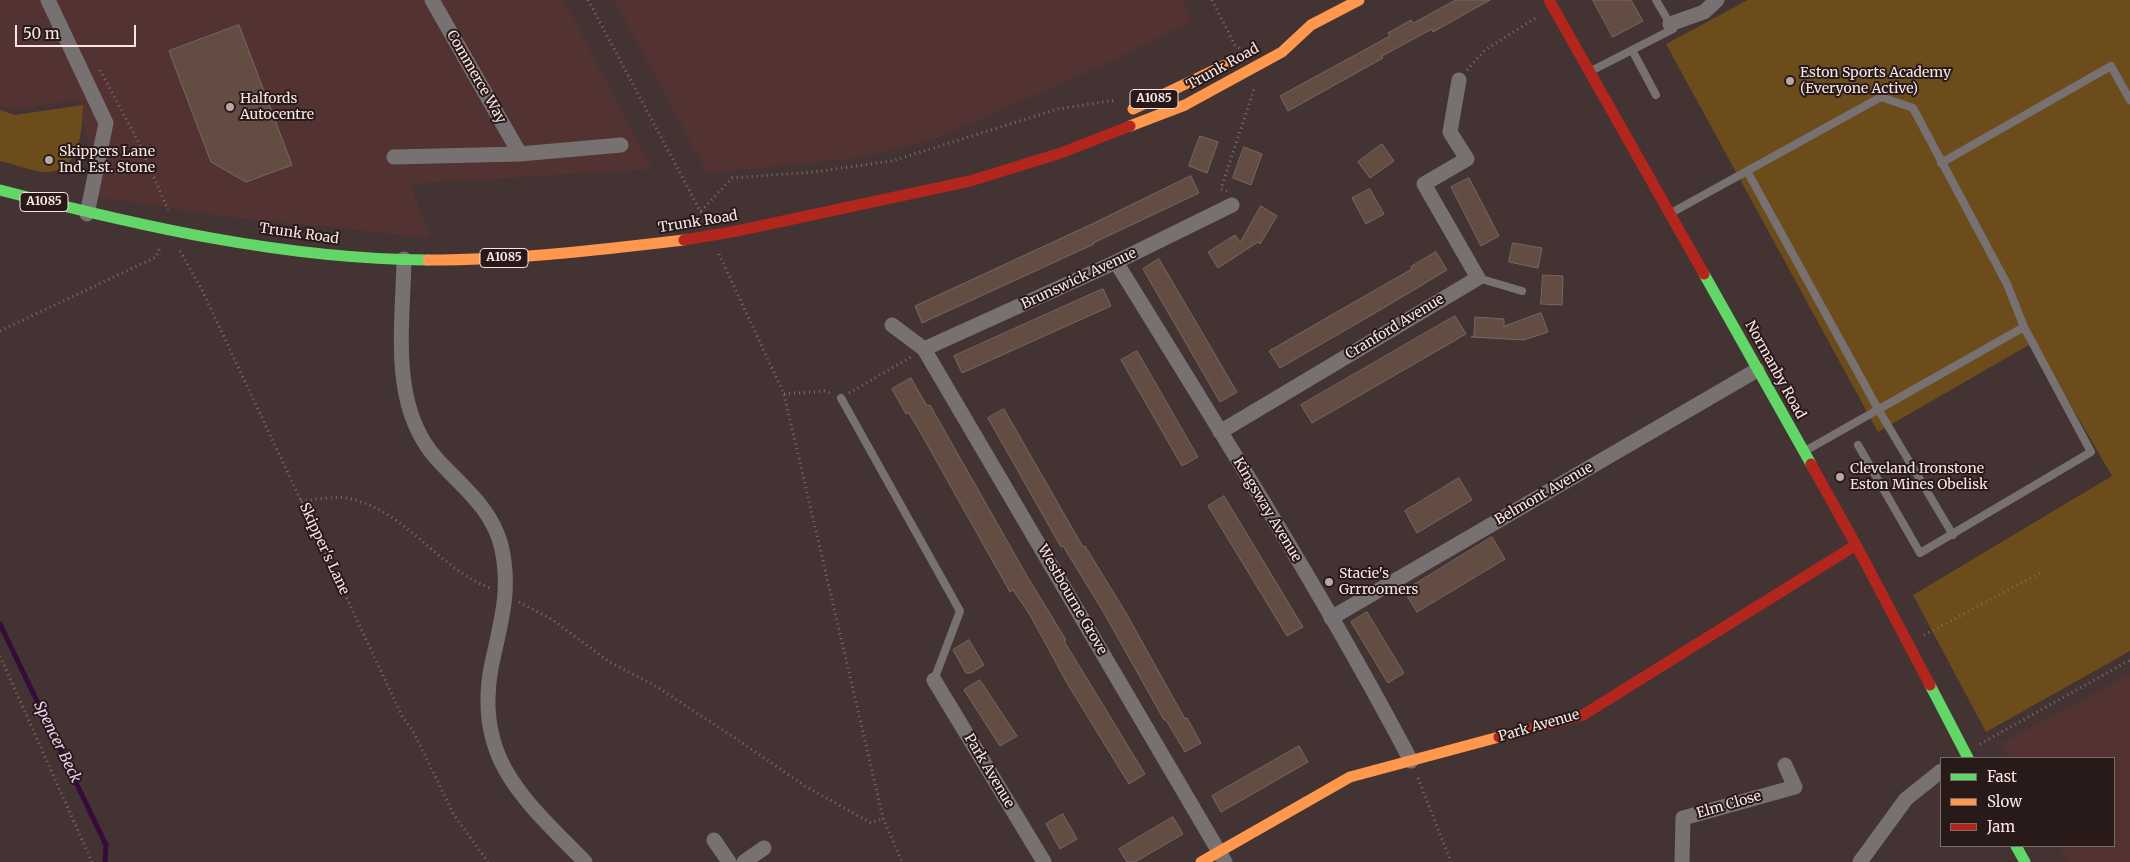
<!DOCTYPE html>
<html>
<head>
<meta charset="utf-8">
<style>
  body { margin:0 }
  #map { position:relative; width:2130px; height:862px; overflow:hidden; background:#433333; font-family:Merriweather,serif }
  canvas { display:block }
  .legend { position:absolute; left:1940px; top:757px; width:175px; height:90px; box-sizing:border-box; background:#271a19; border:1px solid #7b6b6a; margin:0; padding:6px 9px; list-style:none; font-size:15px; color:#f8e5e4 }
  .legend li { display:flex; align-items:center; gap:10px; height:25px }
  .legend b { width:25px; border:1px solid #7b6b6a }
  .scale { position:absolute; left:15px; top:25px; width:121px; height:22px; box-sizing:border-box; border:2px solid #f8e5e4; border-top:0; padding-left:6px; font-size:15px; line-height:18px; white-space:nowrap; color:#f8e5e4; -webkit-text-stroke:4px #271a19; paint-order:stroke }
</style>
</head>
<body>
<div id="map">
<canvas width="2130" height="862"></canvas>
<ul class="legend">
<li><b style="height:6px;background:#63d668"></b>Fast</li>
<li><b style="height:6px;background:#ff974d"></b>Slow</li>
<li><b style="height:6px;background:#b3261e"></b>Jam</li>
</ul>
<div class="scale">50 m</div>
</div>
<script>
const ctx = document.querySelector('canvas').getContext('2d');
ctx.lineJoin = 'round';
function fillPath(path, color) { ctx.fillStyle = color; ctx.fill(path, 'evenodd'); }
function stroke(path, color, width, dash) { ctx.strokeStyle = color; ctx.lineWidth = width; ctx.lineCap = dash ? 'butt' : 'round'; ctx.setLineDash(dash || []); ctx.stroke(path); }
function drawText(font, color, halo, rows, align = 'center') {
  ctx.font = font + ' Merriweather,serif'; ctx.lineWidth = 4; ctx.setLineDash([]); ctx.textBaseline = 'middle'; ctx.strokeStyle = halo; ctx.fillStyle = color; for (const [text, x, y, turn = 0] of rows) {
    ctx.save(); ctx.translate(x, y); ctx.rotate((+turn || 0) * Math.PI / 180); ctx.textAlign = isNaN(turn) ? turn : align; if (halo) ctx.strokeText(text, 0, 0); ctx.fillText(text, 0, 0); ctx.restore();
  }
}
const built = new Path2D(`
  M0,0H564L652,169L410,184L431,238L222,216L99,197L79,100L12,110L0,106Z
  M614,0H1183L1192,21L1108,63L937,138L859,158L707,173Z
  M2130,674V862H2068L2058,846H2114V758H2008L2000,744Z`);
const green = new Path2D(`
  M1748,0H2130V651L1986,732L1913,595L2112,476L2034,342L1878,432L1666,44Z
  M83,105C82,129 81,169 49,172C34,173 15,164 0,161V110L15,115Z`);
const stream = new Path2D(`
  M0,624L106,845L105,862`);
const building = new Path2D(`
  M1456,0H1490L1433,32L1432,29L1382,56L1383,58L1288,111L1280,96L1390,36L1388,33L1411,20L1413,23Z
  M1593,0H1631L1643,21L1613,37Z
  M239,25L292,165L246,182L211,162L169,51Z
  M1200,136L1218,142L1207,173L1189,166Z
  M1382,144L1394,161L1370,178L1358,162Z
  M1244,147L1262,154L1251,185L1233,178Z
  M1191,176L1199,193L1093,243L1094,244L922,323L915,306L1092,224Z
  M1469,178L1499,236L1481,246L1451,187Z
  M1370,189L1384,214L1366,224L1352,198Z
  M1261,206L1277,216L1260,244L1258,242L1218,268L1208,252L1235,235L1240,242Z
  M1513,243L1542,248L1538,268L1509,262Z
  M1436,252L1447,270L1387,306L1280,368L1269,351L1412,269L1411,267Z
  M1159,259L1237,392L1220,402L1143,269Z
  M1543,275L1563,276L1562,305L1541,304Z
  M1103,289L1111,306L962,373L954,356Z
  M1541,313L1548,332L1524,340L1471,337L1474,336L1475,317L1504,319V326Z
  M1455,316L1466,334L1312,423L1301,405Z
  M1137,351L1198,457L1182,466L1121,360Z
  M911,378L927,406L930,405L1027,576L1066,640L1064,641L1145,774L1129,784L1067,683L1030,615L1013,590L1010,592L923,437L909,413L906,414L892,389Z
  M1004,409L1083,547L1085,546L1126,613L1185,719L1187,718L1201,743L1185,752L1166,720H1164L1104,613L1063,546L1061,547L988,418Z
  M1459,478L1472,500L1417,533L1405,511Z
  M1224,496L1303,627L1287,636L1208,506Z
  M1492,537L1505,559L1417,612L1404,591Z
  M1367,612L1404,673L1388,683L1351,622Z
  M969,640L984,665L971,673H966L953,650Z
  M980,680L1017,736L1000,746L964,690Z
  M1299,746L1308,762L1221,812L1212,796Z
  M1063,814L1077,839L1060,849L1046,824Z
  M1173,817L1183,834L1135,862H1127L1119,849Z`);
const path = new Path2D(`
  M588,0L704,218
  M1212,0L1235,45L1244,52
  M100,70L138,141L168,210
  M1467,70L1485,50L1537,17
  M1227,191L1221,189L1254,89
  M701,211L732,178L814,172L892,161L1058,109L1117,100
  M180,251L202,290L403,718L412,729L454,815L488,862
  M719,254L784,394L883,818L902,862
  M0,331L156,257L161,246
  M849,393L911,357
  M784,394L824,391L833,394
  M301,501C317,500 335,495 351,499C407,512 439,569 490,588
  M519,602L553,620L608,661L657,687L735,738L805,786L871,823L883,818
  M1924,635L2042,572
  M0,656L92,862
  M1980,744L2130,660
  M1418,778L1451,862`);
const lane = new Path2D(`
  M1632,50L1656,95
  M1591,71L1673,29L1656,0
  M1941,163L2111,66L2130,100
  M1747,171L1878,409L1953,535
  M1671,213L1881,97L1913,108L2007,284L2024,327L1805,451
  M1478,278L1522,291
  M841,398L960,611L934,680
  M1858,445L1920,553L2091,452L2024,327`);
const street = new Path2D(`
  M48,0L106,123L87,214
  M432,0L520,154
  M1670,24L1704,12L1717,0
  M394,157L520,154L621,145
  M404,259C403,325 389,405 436,458C461,486 491,507 501,545C512,591 500,624 491,668C474,761 527,802 585,862
  M1116,262C1217,426 1321,590 1411,761
  M892,325L924,349L1225,862
  M924,349L1116,262L1232,205
  M1220,432L1478,278L1424,184L1467,159L1450,132L1459,80
  M1331,618L1757,370
  M934,680L1044,862
  M714,840L729,862
  M744,862L764,848
  M1682,862L1683,818L1795,787L1785,765
  M1860,862L1906,799L1941,771`);
const fast = new Path2D(`
  M0,190C140,226 283,259 428,260
  M1704,274L1811,464
  M1930,685L1968,758
  M2016,846L2025,862`);
const slow = new Path2D(`
  M1133,109L1225,65
  M1130,126L1185,105L1282,52L1311,25L1359,0
  M428,260C514,260 599,250 684,240
  M1201,862L1350,777L1499,737`);
const jam = new Path2D(`
  M1549,0L1704,274
  M737,231L970,181L1061,153L1130,126
  M1811,464L1856,545L1930,685
  M1499,737L1583,715L1856,545`);
const jamBridge = new Path2D(`
  M684,240L737,231`);
const markers = [
  [1790,81,5,"#b9a7a6"],
  [230,107,5,"#b9a7a6"],
  [49,160,5,"#b9a7a6"],
  [1840,477,5,"#b9a7a6"],
  [1329,582,5,"#b9a7a6"]
];
const shields = [
  [1154,99,48],
  [44,202,48],
  [504,258,48]
];
const shieldNames = [
  ["A1085",1154,99],
  ["A1085",44,202],
  ["A1085",504,258]
];
const streetNames = [
  ["Trunk Road",1223,67,-29],
  ["Commerce Way",476,77,60],
  ["Trunk Road",698,222,-9],
  ["Trunk Road",299,234,8],
  ["Brunswick Avenue",1079,279,-25],
  ["Cranford Avenue",1395,327,-31],
  ["Normanby Road",1775,370,61],
  ["Belmont Avenue",1544,494,-30],
  ["Kingsway Avenue",1267,510,59],
  ["Skipper's Lane",324,549,65],
  ["Westbourne Grove",1072,600,60],
  ["Park Avenue",1539,726,-16],
  ["Park Avenue",989,771,59],
  ["Elm Close",1729,805,-16]
];
const poiNames = [
  ["Eston Sports Academy",1800,73],
  ["(Everyone Active)",1800,89],
  ["Halfords",240,99],
  ["Autocentre",240,115],
  ["Skippers Lane",59,152],
  ["Ind. Est. Stone",59,168],
  ["Cleveland Ironstone",1850,469],
  ["Eston Mines Obelisk",1850,485],
  ["Stacie's",1339,574],
  ["Grrroomers",1339,590]
];
const waterNames = [
  ["Spencer Beck",57,742,64]
];
fillPath(built, '#533232');
fillPath(green, '#6d4c1c');
stroke(stream, '#370b39', 5);
fillPath(building, '#634d43');
stroke(building, '#756865', 1);
stroke(path, '#796f70', 3, [1, 4]);
stroke(lane, '#777172', 8);
stroke(street, '#777172', 15);
stroke(fast, '#63d668', 11);
stroke(slow, '#ff974d', 11);
stroke(jam, '#b3261e', 11);
stroke(jamBridge, '#b3261e', 11);
for (const [x, y, r, color] of markers) { const dot = new Path2D(); dot.arc(x, y, r, 0, 2 * Math.PI); ctx.fillStyle = color; ctx.fill(dot); stroke(dot, '#271a19', 2); }
for (const [x, y, w] of shields) { const box = new Path2D(); box.roundRect(x - w / 2, y - 9.5, w, 19, 4); ctx.fillStyle = '#271a19'; ctx.fill(box); stroke(box, '#f8e5e4', 1); }
drawText('bold 12px', '#f8e5e4', null, shieldNames);
drawText('14px', '#f8e5e4', '#271a19', streetNames);
drawText('14px', '#f8e5e4', '#271a19', poiNames, 'left');
drawText('italic 15px', '#f2cff4', '#271a19', waterNames);
</script>
</body>
</html>
